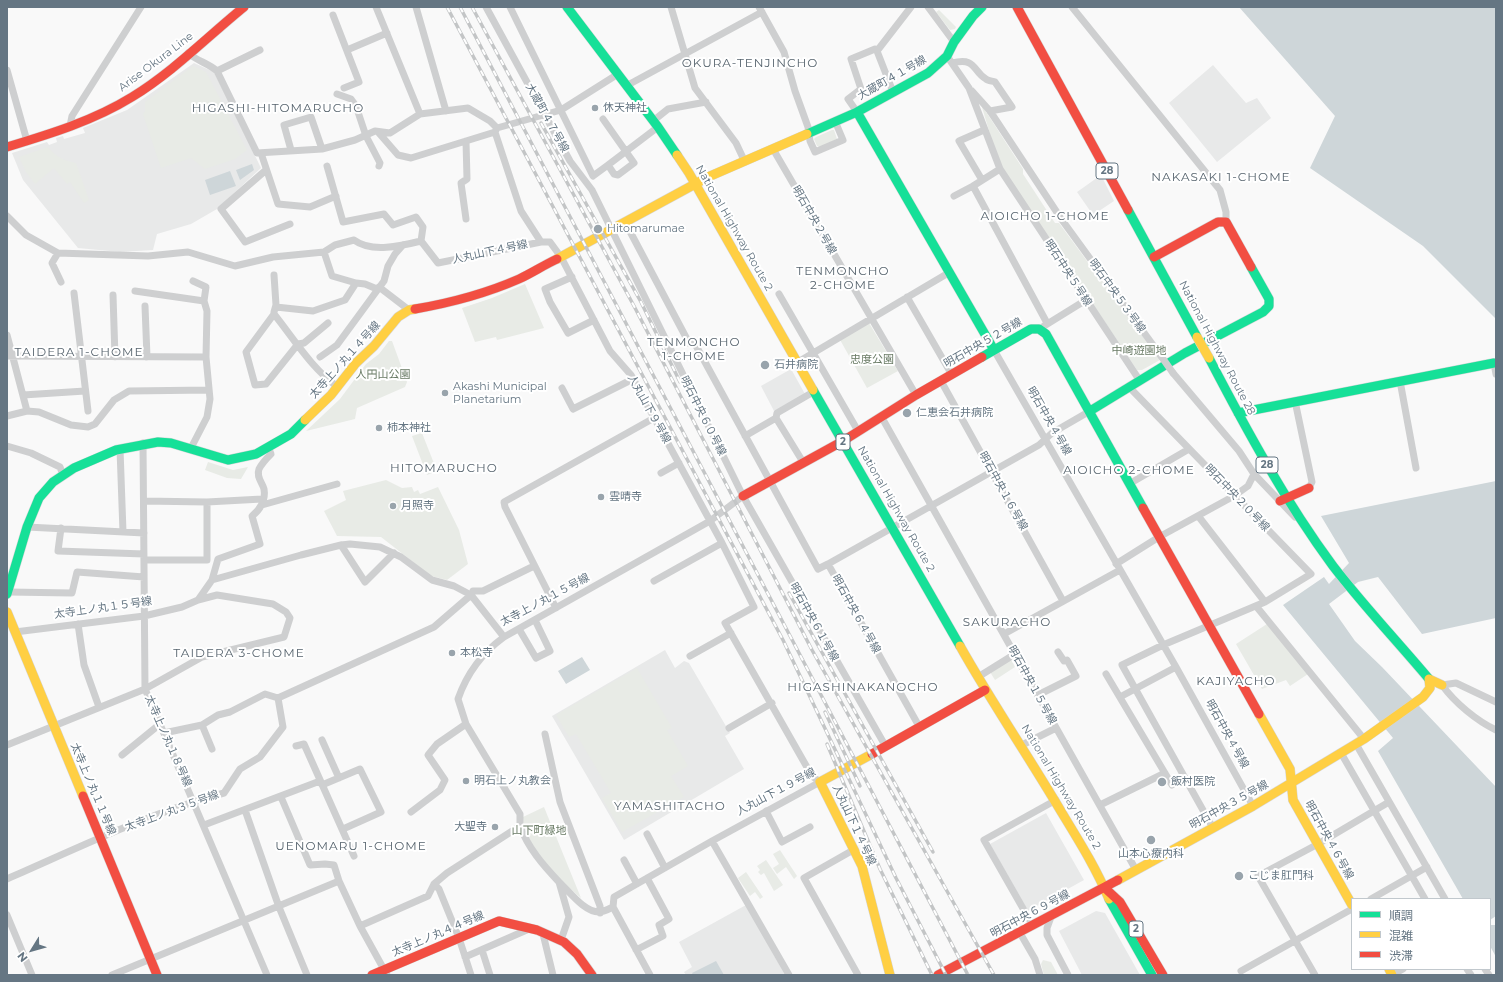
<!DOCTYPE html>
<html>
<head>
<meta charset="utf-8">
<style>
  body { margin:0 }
  #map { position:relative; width:1503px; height:982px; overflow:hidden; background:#f9f9f9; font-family:Montserrat,"Noto Sans JP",sans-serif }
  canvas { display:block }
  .frame { position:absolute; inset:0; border:8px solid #657683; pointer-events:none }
  .legend { position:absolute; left:1351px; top:898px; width:140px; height:72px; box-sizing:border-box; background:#fff; border:1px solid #c1c8cd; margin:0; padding:5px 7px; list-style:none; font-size:12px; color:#657683 }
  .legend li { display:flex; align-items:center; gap:8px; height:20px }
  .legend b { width:20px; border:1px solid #c1c8cd }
  .north { position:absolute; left:12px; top:930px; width:40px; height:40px; -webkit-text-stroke:3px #fff; paint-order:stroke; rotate:233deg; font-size:11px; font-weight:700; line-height:16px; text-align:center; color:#657683 }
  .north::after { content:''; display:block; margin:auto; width:14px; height:18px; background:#657683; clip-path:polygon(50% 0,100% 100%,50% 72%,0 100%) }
</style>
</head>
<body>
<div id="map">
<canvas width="1503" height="982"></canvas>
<div class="frame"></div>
<ul class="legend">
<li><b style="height:5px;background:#16e098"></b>順調</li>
<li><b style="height:5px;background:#ffcf43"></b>混雑</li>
<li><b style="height:5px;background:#f24e42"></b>渋滞</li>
</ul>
<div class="north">N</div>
</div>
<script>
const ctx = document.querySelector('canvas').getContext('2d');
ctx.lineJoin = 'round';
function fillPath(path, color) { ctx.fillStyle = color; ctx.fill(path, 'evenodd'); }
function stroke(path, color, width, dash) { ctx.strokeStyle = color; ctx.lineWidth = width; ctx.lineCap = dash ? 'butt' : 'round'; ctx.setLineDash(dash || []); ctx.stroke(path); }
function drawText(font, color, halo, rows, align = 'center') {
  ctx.font = font + ' Montserrat,"Noto Sans JP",sans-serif'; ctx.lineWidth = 4; ctx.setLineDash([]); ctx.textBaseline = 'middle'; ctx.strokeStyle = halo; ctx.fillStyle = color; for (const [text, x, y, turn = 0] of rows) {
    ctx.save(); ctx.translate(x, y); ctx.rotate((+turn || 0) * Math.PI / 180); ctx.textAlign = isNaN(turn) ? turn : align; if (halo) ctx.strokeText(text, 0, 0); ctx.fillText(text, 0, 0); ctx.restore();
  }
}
const built = new Path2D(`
  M194,63L214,72L261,168L217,209L191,224L157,234L153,250L120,252L78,248L23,180L12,153L47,142L49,145L57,142L56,138L63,136L64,139L85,133L83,128L127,110Z
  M1213,65L1246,103L1257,98L1271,118L1217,162L1169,103Z
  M1101,175L1114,201L1093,215L1077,192Z
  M791,369L805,394L774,411L761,386Z
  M665,650L675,668L684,661L689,663L730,733L725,736L744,769L624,840L552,716Z
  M1046,813L1084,880L1028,911L990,844Z
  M746,905L785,975H686L684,972L692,967L679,942Z
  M1096,911L1105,913L1140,975H1082L1059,931Z`);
const green = new Path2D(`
  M939,10L956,27L955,29L950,30L936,12Z
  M193,66L206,72L247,150L235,159L205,169L191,158L161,168L143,114L145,111V102Z
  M981,104L1023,169V174L1055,223H1059L1160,360L1142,370H1137L1007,176L996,154Z
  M832,130H834L837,139L820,147L817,146L814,139L816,137Z
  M48,147C55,156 64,161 76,163L89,200L84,203L70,182L67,184L54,168L35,184L26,172L19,157Z
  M525,284L544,328L497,340L496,337L475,342L462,308L492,298Z
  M869,323L898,371L867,388L839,338Z
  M389,341H392L407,382L405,387L357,408L355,419L306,431L340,399L366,364L379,354Z
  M422,433L437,471L427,475L412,436Z
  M208,462L233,470L248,467L241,479L227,478L205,470Z
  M386,480L402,488L412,487L414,492L418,490L420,494L438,487L459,530L468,564L447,580L431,576L381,537L337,536L324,511L346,500L343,491Z
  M1267,624L1308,674L1290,686L1286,680L1262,689L1236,644Z
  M1011,659L1015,667L995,680L990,672Z
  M637,668L672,728L667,730L688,766L671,776L684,797L622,832L602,798L611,793L576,734L569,737L556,715Z
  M544,807L581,898C559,880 523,847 523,817Z
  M780,850L797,876L794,879L786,867L777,874L773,868L779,864L773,854Z
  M766,860L783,885L774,891L764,873L761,875L758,872L760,870L757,866Z
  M746,872L763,897L760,899L755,892L750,896L738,878Z
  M1043,960L1051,962L1058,975H1044L1041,964Z`);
const water = new Path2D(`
  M1239,7H1496V319L1423,246L1310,168L1335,116Z
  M252,164L254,170L240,180L236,170Z
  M230,171L236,186L210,195L205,180Z
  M1496,481V618L1422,634L1378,577L1358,582L1329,604L1355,641L1382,667L1496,787V916L1490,920V899H1463L1378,751L1393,738L1283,605L1324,577L1329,584L1349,563L1321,516Z
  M582,657L590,670L566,684L558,671Z
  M1490,925H1496V957L1490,946Z
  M716,961L724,975H693L692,973Z`);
const street = new Path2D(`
  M376,7L420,114
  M416,7L446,111
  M486,7L570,161L592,190L743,496L886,747
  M510,7L593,176L608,165L614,174L618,175L634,163L603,119
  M671,7L695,88L736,143L744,160
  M759,7L784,52L795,91L808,127L810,141L815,152L843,140L835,121
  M928,7L954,42
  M1072,7L1220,190L1226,212V222
  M333,15L359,82L344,88
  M347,50L387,33
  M188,53C197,61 208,63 217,71L257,153L322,149L355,140L375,131L390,133L420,114L468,108L490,121L497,128L561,110L618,74
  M947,56L969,88L1000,169L1140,381
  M952,63C977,57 972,71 986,79C988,81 993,81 995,82L1012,107L990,111
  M7,70L27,141
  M217,71L260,50
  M626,86L762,12
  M972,91L990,111L1062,220L1161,356
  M893,92L877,51L911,7
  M337,94L351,99L356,106L366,136L380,163L379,166
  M857,112L848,99L861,89L851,59L875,49L877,51
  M653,121L668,109L706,102
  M70,126L72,116L141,7
  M497,128L495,132L521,211L541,242H550L561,257L610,351L631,375L722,543L754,607L725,623L812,776L820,782L712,841L614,897L613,907C609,909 603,912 599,912C584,912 569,891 559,882L569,917L561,940
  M378,132L398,155L411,158L495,132
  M466,141L467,179L461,183L466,219
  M773,149L916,395
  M291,150L284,125L311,117L322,149
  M261,153L278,204L310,207L336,196
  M608,165L658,127
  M327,166L343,222L384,214L393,225L416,217L423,227L421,241L438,263L541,242
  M1000,169L973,186L1047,323
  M266,170L221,209L245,242L290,224
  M982,180L959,141L984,130
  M954,196L973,186
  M7,216L26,235L58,253L148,256L188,252L235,266L273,257L324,252L335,245L354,240C371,253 401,246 421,241
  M625,222L689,343
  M324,252L332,276L356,283
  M58,253L52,263L61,282
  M274,275L276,305L274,312
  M572,277L545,289L550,302L568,333L594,320
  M379,287L409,310
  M135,291L204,301
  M74,293L88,411
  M779,294L858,431
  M113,295L115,357
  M907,297L952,375
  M145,306L147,357
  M276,307L313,311L345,300L356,283L365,284L377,289
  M328,323L304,343L298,344L266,384L255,385L246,352L274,314C294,339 312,369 338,387
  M1044,326L1086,300
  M7,335L27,411
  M694,342L818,569L828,564
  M994,350L1176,667L1253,806
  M7,356L206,357
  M320,357L337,345L362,311L384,281L388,266L395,254L403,245
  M798,362L950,272
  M1494,363L1496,374
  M941,381L1063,601
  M1400,381L1416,468
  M562,388L573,409L633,379
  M1130,388L1311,574L1265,602L1163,645L1122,665L1185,778
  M23,395L85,391
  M1295,401L1312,482L1309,488
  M7,416L27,411L39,412L71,425L88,427L95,424L114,400L129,391L209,390
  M881,416L1136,870
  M776,418L803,462
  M745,436L776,418L777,413L815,391
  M143,443L145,689L267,975
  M7,446L31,453L60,467L63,475
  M191,448L207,417L210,399L206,357L207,311L204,301L206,287L193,281
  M120,449L123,532
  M661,473L679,463
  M1254,474L1295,517
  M1129,484L1189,449
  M144,501L207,502L262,499
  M262,505L337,484
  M1199,517L1265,602
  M27,527L144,533
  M61,528L58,551L144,554
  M341,545L365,582L394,553
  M144,560H207V502
  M1116,564L1159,537L1234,496L1248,486L1254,474L1239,451L1173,373
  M212,580L218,559L260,544L252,516C260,510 266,500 264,489C262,482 256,477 259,469C262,463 267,458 271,454L268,447
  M654,581L722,543
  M473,591H483L534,566
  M8,592L72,593L77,572L144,577
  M1256,606L1364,739
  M556,608L505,507L504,502L654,418
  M78,624L84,665L99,707
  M519,629L536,658L550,651L535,620
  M15,632L144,616L182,607L198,600L212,580L301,555L341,545L350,544L380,547L401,557L432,580L454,586L471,595L504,637L710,521L743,496
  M1004,634L1120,570
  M504,637C482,653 467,673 458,699L466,724L520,814V826
  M690,656L731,633
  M1106,674L1172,785L1185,778L1213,828
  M978,677L1015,654
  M1038,695L1076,676L1067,660L1064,661L1058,652
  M1120,697L1176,667
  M1496,702L1456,683L1442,685C1455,703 1477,721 1496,730
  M202,725L212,749
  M729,728L772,703
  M920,728L828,564L1039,445L1052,433L1090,411
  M164,733L202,725L218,715L230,712L265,694L278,698
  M545,734L560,802L600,906V913
  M322,740L339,778
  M1356,744L1445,899
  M7,745L145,689L202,657L284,637L290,618L286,612L273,604L217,595L198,600
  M1022,745L1056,728
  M296,746L304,744L354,856
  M1341,753L1425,899
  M122,755L160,724
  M322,785L360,769L381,812L343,829
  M281,797L310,865L325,864L334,865L339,881L360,926L387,975
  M1100,805L1165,773
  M245,810L279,907L307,975
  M766,811L782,842L810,827
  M411,812L440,790L445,780L428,755L437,744L466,724
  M204,825L320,781
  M647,834L665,868
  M712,841L789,975
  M855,849L804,878L858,975
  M624,860L637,884
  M7,879C78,848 149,813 224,793L240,769L260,757L283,727L278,698L434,627L471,595
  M434,884L439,889L459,938L471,975
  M1371,899L1427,867
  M613,907L650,975
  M7,915L32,975
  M1051,917L1047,928V935L1068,975
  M360,926L428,896L434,884L447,873L520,826C528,848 543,865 559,882
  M1033,926L984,840L1056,800
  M1020,933L1035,959L1040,975
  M543,934L553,975
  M482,950L490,975
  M636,950L663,936L659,925L669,919L647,878
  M465,957L529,929
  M1467,969L1471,975
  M1485,969L1489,975
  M1241,971L1352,909
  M112,975L339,881
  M1315,975L1258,876L1318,844L1389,802
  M1392,975L1403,969`);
const fast = new Path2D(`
  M567,7L658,127L677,155
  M857,112L994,350
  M807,134L857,112L928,73L947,56L954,42L973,16L982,7
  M1128,210L1197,337
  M982,357L1031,329H1039L1046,334L1143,508
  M1209,358C1246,429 1285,501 1333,566C1363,605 1397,641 1429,679
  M813,390L960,646
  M1090,411L1185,353L1263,312L1269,306V299L1251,267
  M1238,413L1494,363
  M7,594L27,527L39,498L53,482L74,468L116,450L158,442L171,443L228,460L256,454L291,434L305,420
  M1109,899L1152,975`);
const slow = new Path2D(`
  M677,155L689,173L813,390
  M557,259L708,177L807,134
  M305,420L331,395L356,363L374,346L398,317L409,310L415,309
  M7,612L83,796
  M960,646C992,703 1029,757 1062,813C1079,841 1096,868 1109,899
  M1429,679L1442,685
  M1259,714L1290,769L1293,800L1352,905
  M872,754L820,782L862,866L890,975
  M1118,880L1253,806L1364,739L1423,697L1430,688L1429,679
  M1389,969L1392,975`);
const jam = new Path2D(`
  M1017,7L1128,210
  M7,147C50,134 93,121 132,97C173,72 207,37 244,7
  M1154,257L1218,222H1226L1251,267
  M415,309C450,303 487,293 519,279C532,273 544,265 557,259
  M743,496L843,441L916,395L982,357
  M1280,501L1309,488
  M1143,508L1259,714
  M872,754L985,690
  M83,796L157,975
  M1107,890L1120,902L1163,975
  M372,975L499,921L537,930L564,942L577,954L592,975
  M938,975L1118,880`);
const rail = new Path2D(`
  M447,7L783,640L896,878L946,975
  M460,7L968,975
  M472,7L634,306L812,650L994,975
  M541,123L641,302L680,382
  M789,593L933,852
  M825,712L860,786
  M827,744L880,869L932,975`);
const streetBridge = new Path2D(`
  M1161,356L1173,373`);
const slowBridge = new Path2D(`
  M1197,337L1209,358`);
const markers = [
  [595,108,4,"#99a4ac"],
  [598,229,5,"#99a4ac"],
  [765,365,5,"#99a4ac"],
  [445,393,4,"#99a4ac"],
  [907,413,5,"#99a4ac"],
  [379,428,4,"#99a4ac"],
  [601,497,4,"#99a4ac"],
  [393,506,4,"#99a4ac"],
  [452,653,4,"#99a4ac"],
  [466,781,4,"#99a4ac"],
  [1162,782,5,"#99a4ac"],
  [495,827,4,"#99a4ac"],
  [1151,840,5,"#99a4ac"],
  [1239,876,5,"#99a4ac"]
];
const shields = [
  [1107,171,22],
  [843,442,14],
  [1267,465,22],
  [1136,929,14]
];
const shieldNames = [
  ["28",1107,171],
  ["2",843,442],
  ["28",1267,465],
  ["2",1136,929]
];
const streetNames = [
  ["Arise Okura Line",156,62,-37],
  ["大蔵町４１号線",892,78,-30],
  ["大蔵町４７号線",547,118,61],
  ["明石中央２号線",814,220,60],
  ["National Highway Route 2",734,228,60],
  ["人丸山下４号線",490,252,-12],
  ["明石中央５号線",1068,273,57],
  ["明石中央５３号線",1117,296,54],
  ["明石中央５２号線",983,343,-30],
  ["National Highway Route 28",1217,348,62],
  ["太寺上ノ丸１４号線",345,360,-48],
  ["人丸山下９号線",649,409,61],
  ["明石中央６０号線",703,416,63],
  ["明石中央４号線",1049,421,60],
  ["明石中央１６号線",1003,491,61],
  ["明石中央２０号線",1237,498,46],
  ["National Highway Route 2",896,509,60],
  ["太寺上ノ丸１５号線",545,600,-28],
  ["太寺上ノ丸１５号線",103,608,-8],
  ["明石中央６４号線",856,614,61],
  ["明石中央６１号線",814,622,61],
  ["明石中央１５号線",1032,685,61],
  ["明石中央４号線",1227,734,61],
  ["太寺上ノ丸１８号線",168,741,66],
  ["National Highway Route 2",1061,787,59],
  ["太寺上ノ丸１１号線",93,789,67],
  ["人丸山下１９号線",776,792,-28],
  ["明石中央３５号線",1229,805,-29],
  ["太寺上ノ丸３５号線",172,811,-20],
  ["人丸山下１４号線",854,825,65],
  ["明石中央４６号線",1329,840,61],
  ["明石中央６９号線",1030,914,-28],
  ["太寺上ノ丸４４号線",438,934,-23]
];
const poiNames = [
  ["休天神社",603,108],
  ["Hitomarumae",607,229],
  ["石井病院",774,365],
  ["Akashi Municipal",453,387],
  ["Planetarium",453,400],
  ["仁恵会石井病院",916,413],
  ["柿本神社",387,428],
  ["雲晴寺",609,497],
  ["月照寺",401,506],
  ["本松寺",460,653],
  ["明石上ノ丸教会",474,781],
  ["飯村医院",1171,782],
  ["大聖寺",487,827,"right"],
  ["山本心療内科",1151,854,"center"],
  ["こじま肛門科",1248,876]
];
const parkNames = [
  ["中崎遊園地",1139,351],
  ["忠度公園",872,360],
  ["人円山公園",383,375],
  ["山下町緑地",539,831]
];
const neighbourhoodNames = [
  ["OKURA-TENJINCHO",750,63],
  ["HIGASHI-HITOMARUCHO",278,108],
  ["NAKASAKI 1-CHOME",1221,177],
  ["AIOICHO 1-CHOME",1045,216],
  ["TENMONCHO",843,271],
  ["2-CHOME",843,285],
  ["TENMONCHO",694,342],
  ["1-CHOME",694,356],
  ["TAIDERA 1-CHOME",79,352],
  ["HITOMARUCHO",444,468],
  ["AIOICHO 2-CHOME",1129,470],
  ["SAKURACHO",1007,622],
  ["TAIDERA 3-CHOME",239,653],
  ["KAJIYACHO",1236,681],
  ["HIGASHINAKANOCHO",863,687],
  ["YAMASHITACHO",670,806],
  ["UENOMARU 1-CHOME",351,846]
];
fillPath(built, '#e8e9e9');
fillPath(green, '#e8ebe6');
fillPath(water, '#ced6d9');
stroke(fast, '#d5d6d7', 10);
stroke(slow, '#d5d6d7', 10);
stroke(jam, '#d5d6d7', 10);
stroke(street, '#cecfd0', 7);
stroke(fast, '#16e098', 9);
stroke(slow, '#ffcf43', 9);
stroke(jam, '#f24e42', 9);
stroke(rail, '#c3c5c6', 3.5);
stroke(rail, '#fff', 2, [6]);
stroke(slowBridge, '#d5d6d6', 10, []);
stroke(streetBridge, '#cecfd0', 7);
stroke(slowBridge, '#ffcf43', 9);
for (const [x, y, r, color] of markers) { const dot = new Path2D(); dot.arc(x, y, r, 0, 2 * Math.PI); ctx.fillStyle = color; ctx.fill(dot); stroke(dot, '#fff', 1.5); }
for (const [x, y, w] of shields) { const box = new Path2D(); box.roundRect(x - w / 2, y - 8, w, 16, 3); ctx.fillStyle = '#fff'; ctx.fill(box); stroke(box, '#657683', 1); }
drawText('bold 10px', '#657683', null, shieldNames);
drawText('11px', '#657683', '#fff', streetNames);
drawText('11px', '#657683', '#fff', poiNames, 'left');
drawText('11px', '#687a64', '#fff', parkNames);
ctx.letterSpacing = '1px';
drawText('12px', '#57646e', '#fff', neighbourhoodNames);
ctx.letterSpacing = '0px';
</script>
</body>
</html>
